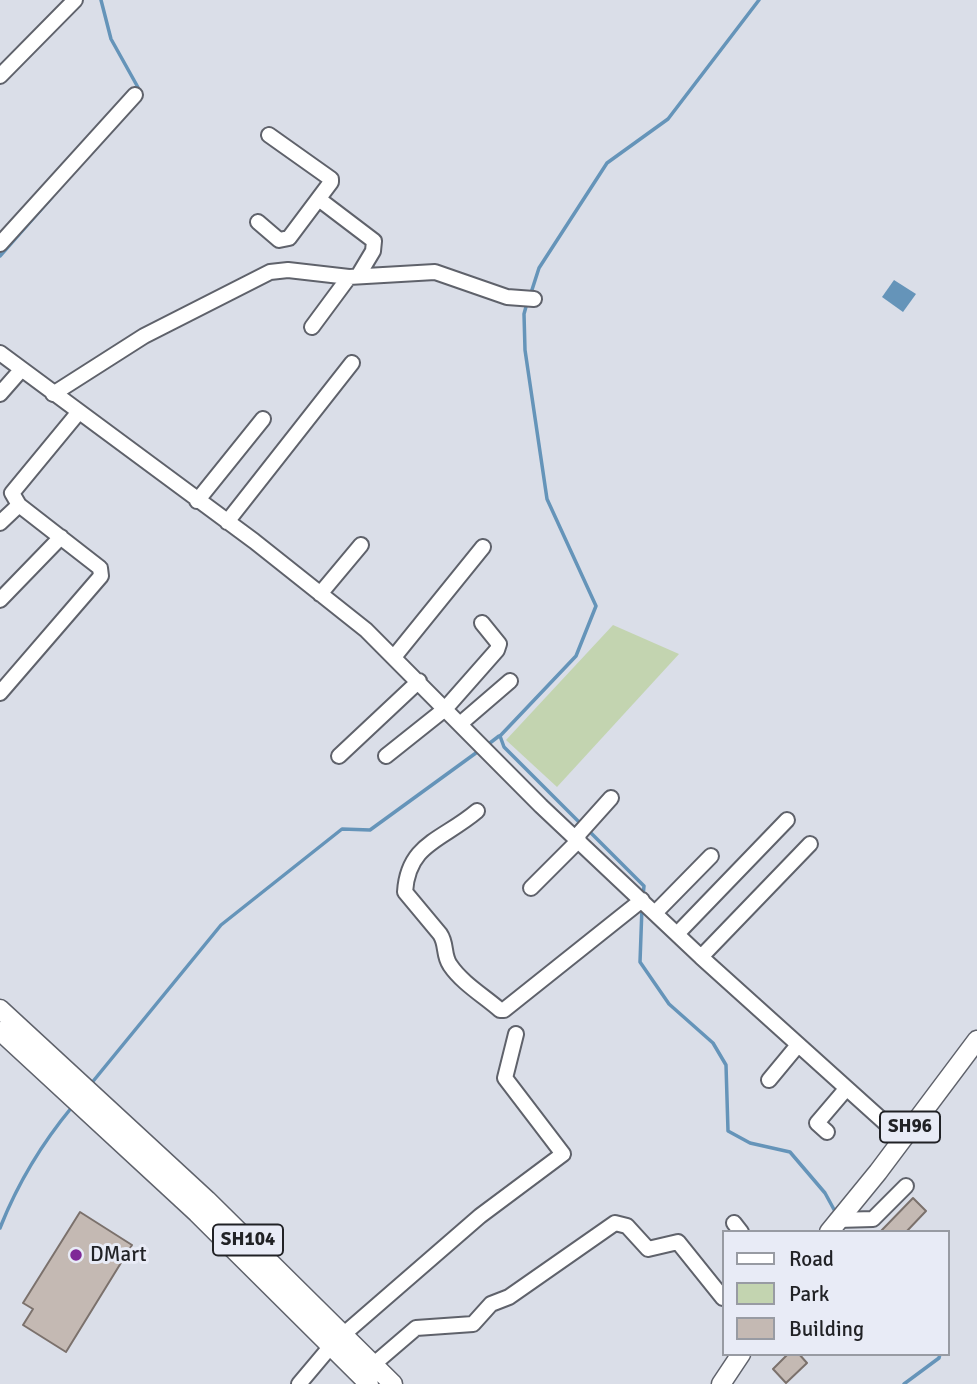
<!DOCTYPE html>
<html>
<head>
<meta charset="utf-8">
<style>
  body { margin:0 }
  #map { position:relative; width:977px; height:1384px; overflow:hidden; background:#dadee8; font-family:Signika,sans-serif }
  canvas { display:block }
  .legend { position:absolute; left:722px; top:1230px; width:228px; height:126px; box-sizing:border-box; background:#e8ebf6; border:2px solid #989ba3; margin:0; padding:9px 12px; list-style:none; font-size:21px; color:#212226 }
  .legend li { display:flex; align-items:center; gap:14px; height:35px }
  .legend b { width:35px; border:2px solid #989ba3 }
</style>
</head>
<body>
<div id="map">
<canvas width="977" height="1384"></canvas>
<ul class="legend">
<li><b style="height:9px;background:#fff"></b>Road</li>
<li><b style="height:19px;background:#c3d4b0"></b>Park</li>
<li><b style="height:19px;background:#c4b9b3"></b>Building</li>
</ul>
</div>
<script>
const ctx = document.querySelector('canvas').getContext('2d');
ctx.lineJoin = 'round';
function fillPath(path, color) { ctx.fillStyle = color; ctx.fill(path, 'evenodd'); }
function stroke(path, color, width, dash) { ctx.strokeStyle = color; ctx.lineWidth = width; ctx.lineCap = dash ? 'butt' : 'round'; ctx.setLineDash(dash || []); ctx.stroke(path); }
function drawText(font, color, halo, rows, align = 'center') {
  ctx.font = font + ' Signika,sans-serif'; ctx.lineWidth = 6; ctx.setLineDash([]); ctx.textBaseline = 'middle'; ctx.strokeStyle = halo; ctx.fillStyle = color; for (const [text, x, y, turn = 0] of rows) {
    ctx.save(); ctx.translate(x, y); ctx.rotate((+turn || 0) * Math.PI / 180); ctx.textAlign = isNaN(turn) ? turn : align; if (halo) ctx.strokeText(text, 0, 0); ctx.fillText(text, 0, 0); ctx.restore();
  }
}
const green = new Path2D(`
  M613,625L679,654L557,787L506,740Z`);
const water = new Path2D(`
  M894,280L916,294L903,312L882,297Z`);
const stream = new Path2D(`
  M101,0L111,39L140,91
  M0,256L52,197
  M530,296L539,268L607,163L668,119L759,0
  M527,303L524,314L525,350L547,499L596,606L576,656L500,736L504,747L581,824
  M486,746L499,736
  M587,829L644,886L643,896
  M642,907L640,962L669,1004L713,1043L726,1065L728,1131L750,1143L790,1152L825,1193L837,1215
  M90,1085L221,925L342,829L370,830L480,750
  M0,1228C17,1185 43,1142 72,1107
  M904,1384L939,1358L940,1354`);
const building = new Path2D(`
  M913,1198L926,1211L906,1232H880Z
  M80,1212L132,1245L66,1352L23,1325L33,1309L23,1303Z
  M788,1354H799L807,1363L786,1383L773,1369Z`);
const minor = new Path2D(`
  M0,76L75,0
  M320,200L374,241L373,251L358,276
  M258,222L279,240L289,238L331,182V179L269,135
  M0,244L135,95
  M312,327L349,277
  M0,353L254,541L366,630L541,806L701,957L902,1138
  M0,394L21,370
  M53,394L144,336L270,272L288,270L349,277L435,272L507,297L534,299
  M197,501L263,419
  M227,522L352,363
  M0,523L19,505L12,493L78,413
  M320,594L361,545
  M0,600L61,537
  M394,657L483,547
  M0,693L101,576L100,568L19,505
  M460,724L510,681
  M339,756L419,681
  M386,756L445,709L497,650L499,644L482,623
  M477,811C443,840 408,843 405,892L440,934C447,944 443,955 450,965C462,983 484,996 500,1010H504L642,900
  M576,837L611,798
  M531,888L579,840
  M655,913L711,856
  M677,934L787,820
  M701,957L810,844
  M769,1080L798,1045
  M827,1132L817,1123L846,1089
  M837,1220L873,1219L906,1186
  M734,1223L741,1232
  M344,1334L480,1216L563,1154L505,1078L516,1034
  M374,1364L416,1328L473,1324L491,1304L509,1297L615,1223L627,1226L648,1249L678,1242L723,1298
  M299,1384L331,1346`);
const major = new Path2D(`
  M0,1009L207,1200L393,1384
  M0,1031L197,1213L369,1384
  M829,1232L878,1172L977,1040
  M721,1384L741,1354`);
const markers = [
  [76,1255,7,"#7f2997"]
];
const shields = [
  [910,1127,60],
  [248,1240,70]
];
const shieldNames = [
  ["SH96",910,1127],
  ["SH104",248,1240]
];
const poiNames = [
  ["DMart",90,1255]
];
fillPath(green, '#c3d4b0');
fillPath(water, '#6594b9');
stroke(stream, '#6594b9', 3.5);
fillPath(building, '#c4b9b3');
stroke(building, '#7b716c', 2);
stroke(minor, '#5f626b', 18);
stroke(major, '#5f626b', 21);
stroke(minor, '#fff', 14);
stroke(major, '#fff', 18);
for (const [x, y, r, color] of markers) { const dot = new Path2D(); dot.arc(x, y, r, 0, 2 * Math.PI); ctx.fillStyle = color; ctx.fill(dot); stroke(dot, '#e8ebf6', 2.5); }
for (const [x, y, w] of shields) { const box = new Path2D(); box.roundRect(x - w / 2, y - 15.5, w, 31, 5); ctx.fillStyle = '#e8ebf6'; ctx.fill(box); stroke(box, '#212226', 2); }
drawText('bold 19px', '#212226', null, shieldNames);
drawText('21px', '#212226', '#e8ebf6', poiNames, 'left');
</script>
</body>
</html>
